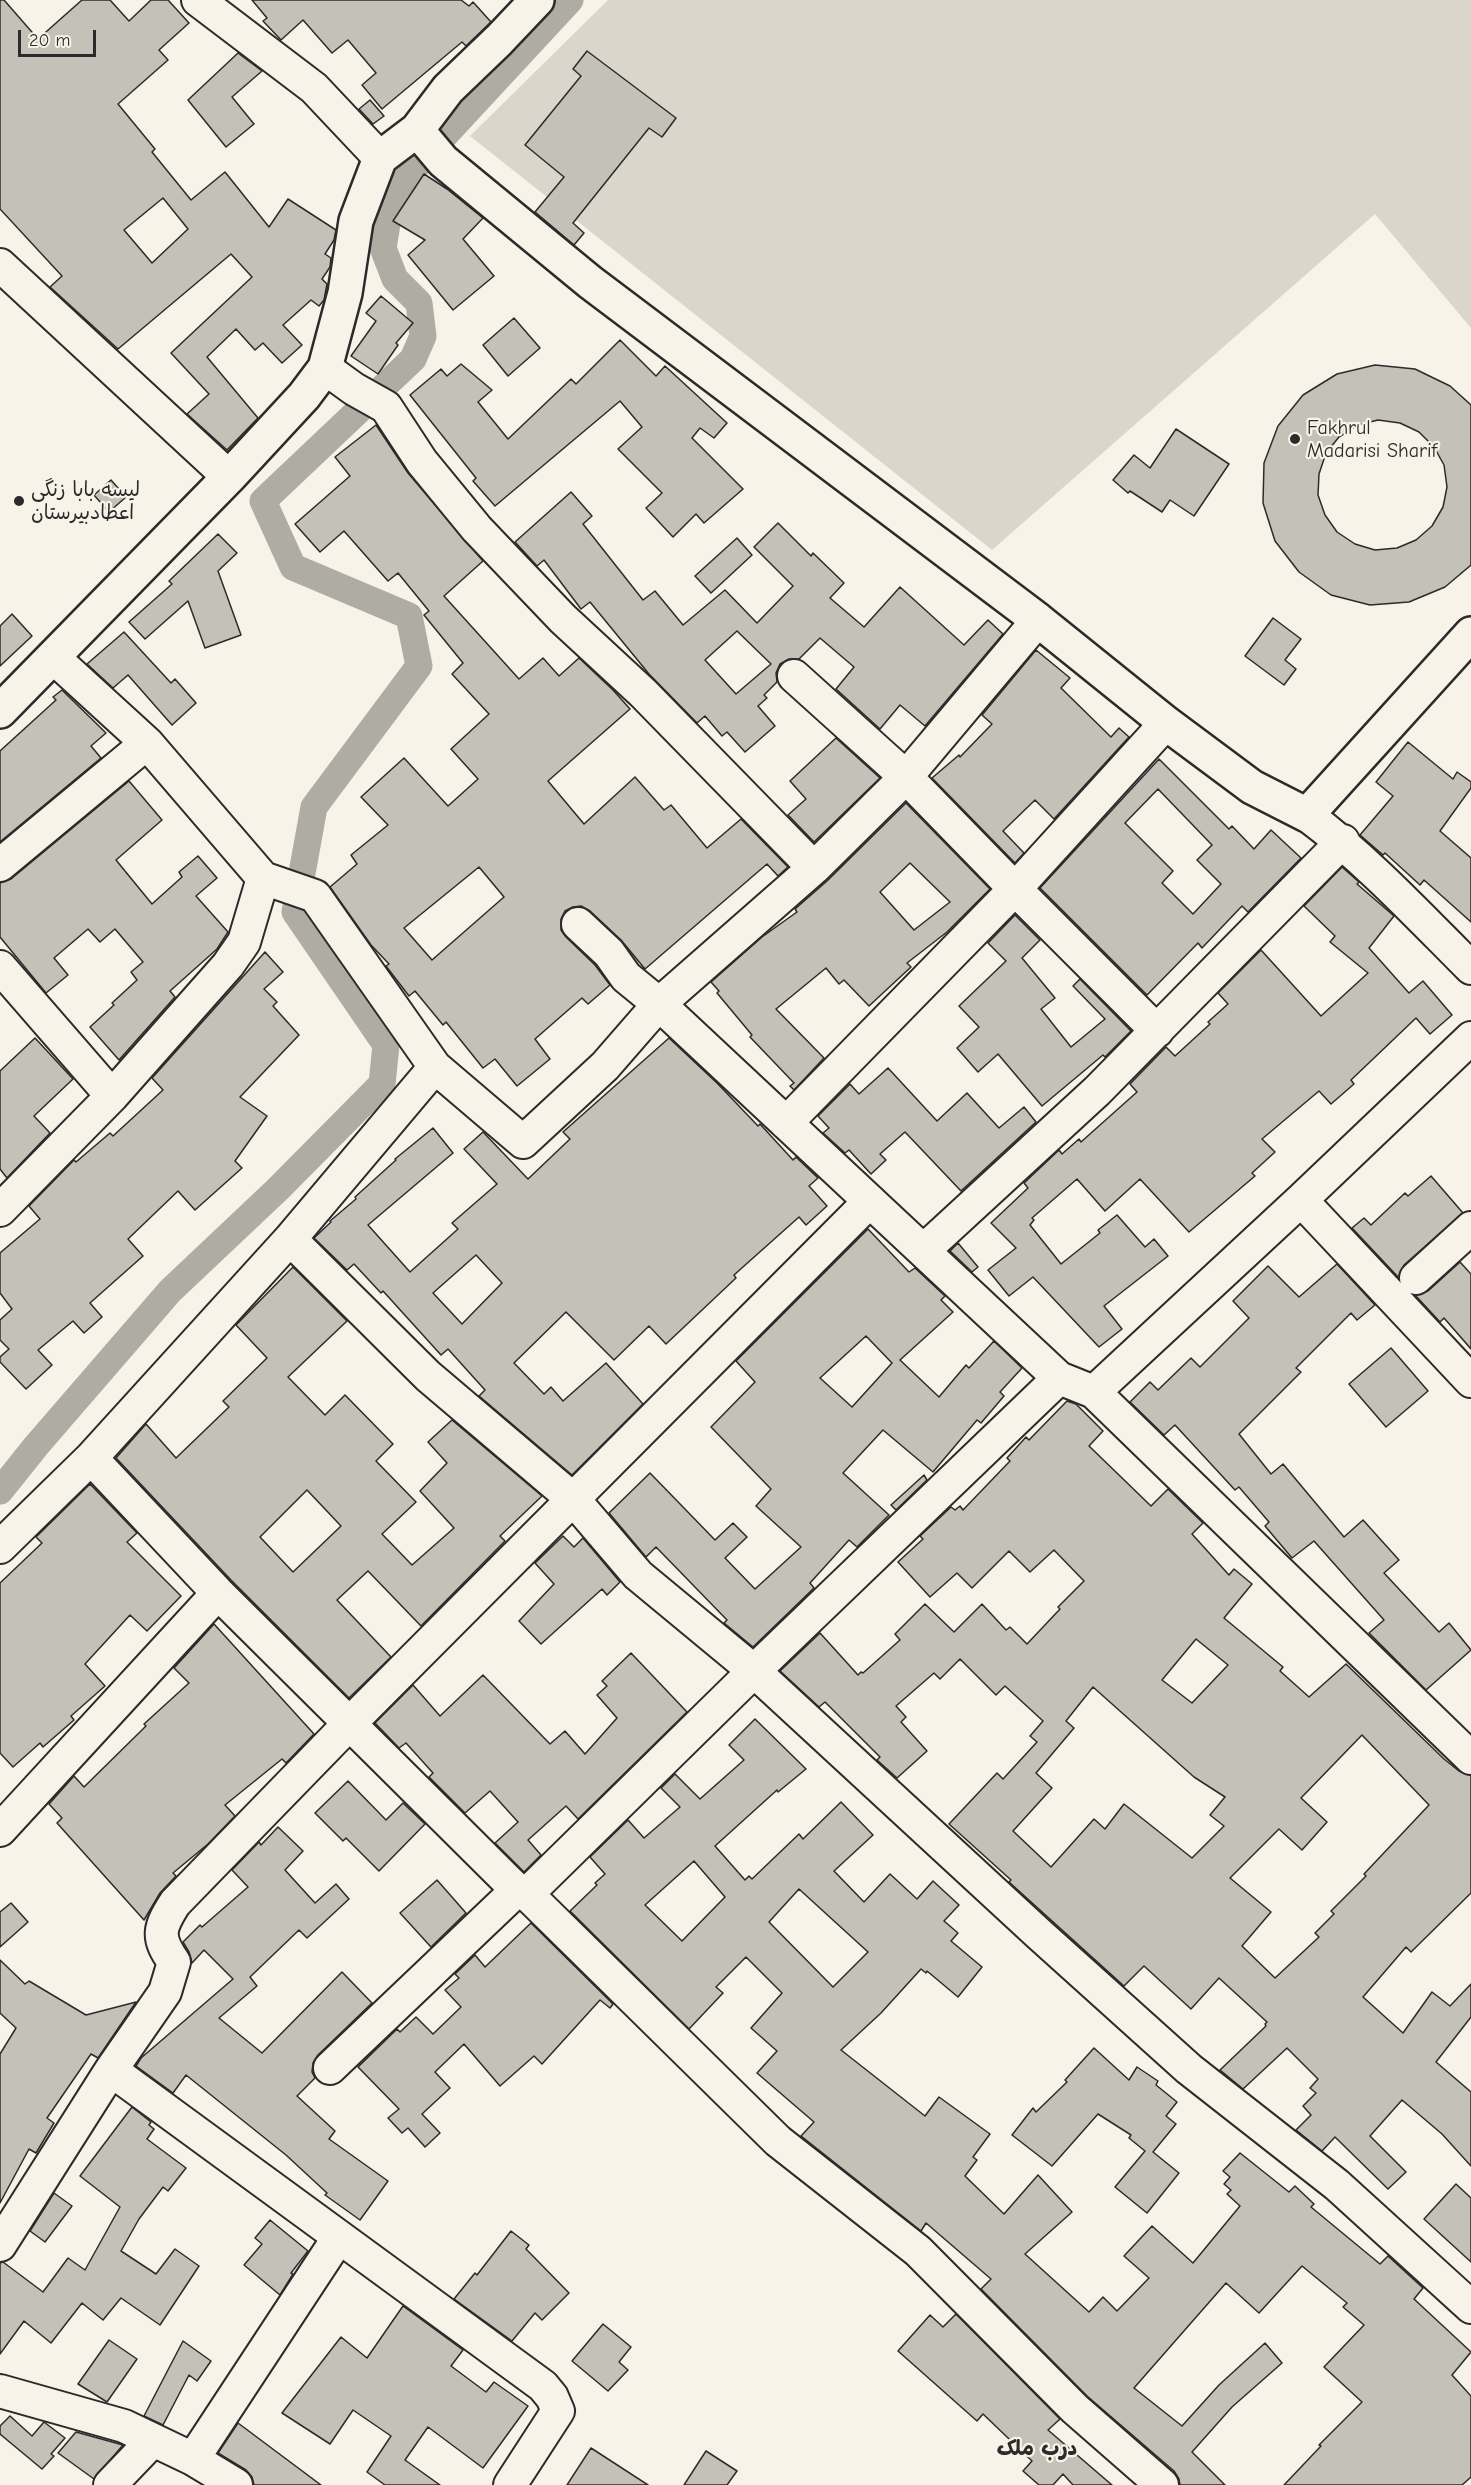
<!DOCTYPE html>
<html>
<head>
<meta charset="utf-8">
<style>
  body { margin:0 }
  #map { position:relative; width:1471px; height:2485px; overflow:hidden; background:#f7f3e8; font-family:"Comic Neue",sans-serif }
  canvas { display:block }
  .scale { position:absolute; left:18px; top:30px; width:78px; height:27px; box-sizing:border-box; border:3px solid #2b2b2b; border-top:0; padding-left:8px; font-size:18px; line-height:21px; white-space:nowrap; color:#2b2b2b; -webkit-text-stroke:4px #f7f3e8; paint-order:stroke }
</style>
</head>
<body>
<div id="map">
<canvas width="1471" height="2485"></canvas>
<div class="scale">20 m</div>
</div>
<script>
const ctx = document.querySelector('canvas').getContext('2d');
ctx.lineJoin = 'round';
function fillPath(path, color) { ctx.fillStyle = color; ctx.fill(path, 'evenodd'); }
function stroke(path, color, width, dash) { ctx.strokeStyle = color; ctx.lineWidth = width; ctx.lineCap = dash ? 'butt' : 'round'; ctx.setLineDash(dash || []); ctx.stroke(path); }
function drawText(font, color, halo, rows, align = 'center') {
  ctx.font = font + ' "Comic Neue","Playpen Sans Arabic",sans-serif'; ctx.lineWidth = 4.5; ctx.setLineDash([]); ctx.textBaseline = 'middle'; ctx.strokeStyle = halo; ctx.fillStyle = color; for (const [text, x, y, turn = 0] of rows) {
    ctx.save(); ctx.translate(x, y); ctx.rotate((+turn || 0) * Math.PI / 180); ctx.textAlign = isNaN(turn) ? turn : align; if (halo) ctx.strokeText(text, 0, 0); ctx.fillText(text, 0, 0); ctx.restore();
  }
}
const green = new Path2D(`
  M608,0H1471V328L1375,214L992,550L470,136Z`);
const canal = new Path2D(`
  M0,1491L36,1446L170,1291L278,1189L382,1084L386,1045L295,912L314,807L419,666L409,616L293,567L263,501L413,359L423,336L419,303L395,279L383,248L390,206L405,178L570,0`);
const building = new Path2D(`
  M0,0H4L38,39L82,0H110L129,21L151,0H168L189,23L159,50L168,60L118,104L155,149L152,152L191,200L225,172L269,227L288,199L336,230L334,240L325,254L331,258L330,267L322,279L327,284L324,300L319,306L311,300L283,325L302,345L282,363L263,343L255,350L236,329L207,357L258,418L227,450L187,414L209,394L171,353L252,277L231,254L118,349L50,287L62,276L0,209ZM163,198L188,229L152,263L124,230Z
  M252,0H461L469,6L473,2L491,22L466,46L462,42L382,109L362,85L376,73L348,40L332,53L303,20L281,40L263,21L267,18Z
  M587,51L676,118L662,137L649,128L573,223L584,233L574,245L535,212L564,177L525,145L581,76L573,69Z
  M238,53L262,71L232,97L254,124L226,147L188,100Z
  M370,100L384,116L373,124L359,109Z
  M424,174L447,189L483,218L463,239L494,276L453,310L408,255L425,240L393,221Z
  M381,296L413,323L396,343L398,345L378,374L351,356L376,321L366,313Z
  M514,318L540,348L508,376L483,345Z
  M620,340L656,376L665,366L727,423L714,438L700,428L692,438L743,489L704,523L696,514L673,537L646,508L662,493L618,449L642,427L620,401L495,506L473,481L476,478L410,395L441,369L447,376L461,364L492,390L478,402L508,439L571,379L576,384Z
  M1375,365L1415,369L1450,386L1471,405V565L1445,587L1409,602L1370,605L1331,595L1299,572L1275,541L1263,503L1264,463L1278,426L1303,395L1337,374ZM1378,420L1400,423L1419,432L1434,447L1444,465L1447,487L1443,507L1432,526L1416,540L1397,548L1375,550L1355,544L1337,532L1325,515L1318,495L1319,474L1326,453L1339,437L1358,425Z
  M376,425L408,473L483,561L444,596L519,679L543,658L559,676L579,658L613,690L630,709L548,781L584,824L635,777L664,810L671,805L707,848L741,819L788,867L778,876L767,864L645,969L621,940L590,911L581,906L573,907L565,911L561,919V930L566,937L595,965L610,985L588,1004L582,998L535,1039L550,1059L517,1086L495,1059L483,1068L446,1022L443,1025L415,991L409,996L386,966L389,964L371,945L330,887L357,864L351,855L388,825L361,797L404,758L448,806L478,779L451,749L489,714L452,674L463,663L424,615L429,611L398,573L388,581L344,531L320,552L295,524L350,476L335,457ZM479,867L504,897L432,960L404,928Z
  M1176,429L1229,464L1194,516L1170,500L1162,512L1130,491L1128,493L1113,480L1134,455L1150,468Z
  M111,480L126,497L109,512L94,495Z
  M571,492L592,516L583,524L643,600L655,591L683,625L725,590L757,623L793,586L754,547L778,523L811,556L813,553L844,583L830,598L864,627L900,587L964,645L988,620L1003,634L925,726L900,705L880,729L836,689L854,667L820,638L799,659H789L780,664L776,673L777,682L764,695L767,698L758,706L775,726L745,752L727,732L722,736L705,716L697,723L649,674L590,602L581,609L544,560L537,566L515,542ZM737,631L771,664L736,694L705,660Z
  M218,534L237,553L218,571L241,635L205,648L188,601L145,639L129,622L172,584L169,581Z
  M737,538L752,555L711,593L695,576Z
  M12,614L32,636L0,666V626Z
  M1273,618L1301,639L1285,660L1296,669L1284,685L1245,656Z
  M124,632L171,683L175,679L196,703L172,725L128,675L113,688L87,664Z
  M1036,650L1070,678L1061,688L1111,737L1119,728L1129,737L1054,819L1035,800L1003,831L1024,853L1015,863L932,778L959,755L960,757L992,724L982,715Z
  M62,690L106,733L91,746L101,758L0,842V751L56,700L53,697Z
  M836,738L880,778L814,842L788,815L806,799L790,781Z
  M1408,742L1453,779L1457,772L1471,782V788L1440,831L1471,858V922L1424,880L1420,885L1385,853L1383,855L1360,835L1393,796L1376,782Z
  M1159,759L1229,829L1232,826L1254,849L1271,830L1301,858L1248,912L1242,906L1202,948L1198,943L1147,995L1040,888ZM1158,789L1212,845L1197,860L1221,884L1193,914L1162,883L1173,871L1125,823Z
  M129,781L162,820L116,860L152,904L182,877L179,872L198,856L217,878L196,896L228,932L217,949L170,991L175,997L119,1060L90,1027L114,1005L112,1003L137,980L131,972L143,962L115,929L100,942L88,929L54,958L68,975L46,993L0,937V883L11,879Z
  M906,803L990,889L947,932L907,963L911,967L869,1006L844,980L839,984L826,968L776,1009L824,1058L794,1090L790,1086L794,1083L750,1037L752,1035L717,993L719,991L711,982L762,937L797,912L795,909L827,881ZM910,863L950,902L914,930L880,892Z
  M1342,867L1359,882L1357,884L1394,916L1369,948L1409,993L1423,981L1452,1015L1430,1034L1416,1018L1351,1080L1354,1084L1331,1104L1319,1091L1262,1139L1275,1152L1252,1173L1255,1176L1189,1232L1140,1179L1105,1211L1077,1179L1032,1218L1034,1220L1030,1225L1061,1264L1100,1233L1098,1230L1117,1215L1145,1247L1154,1239L1168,1256L1104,1306L1122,1329L1099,1347L1033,1277L1009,1296L988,1270L1016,1248L991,1223L1028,1188L1024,1183L1059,1150L1062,1154L1079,1139L1081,1142L1137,1092L1130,1084L1166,1047L1175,1056L1210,1024L1208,1022L1228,1004L1218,993L1261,950L1321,1016L1368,973L1330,942L1335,936L1304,906Z
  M1015,915L1040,940L1022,958L1055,998L1041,1009L1071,1047L1105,1019L1073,986L1080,979L1131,1031L1105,1057L1103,1055L1042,1106L998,1054L978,1072L957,1048L979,1027L959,1006L1006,961L988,943Z
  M265,952L283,972L264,989L277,1002L273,1006L299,1035L240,1097L267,1116L235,1161L242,1168L195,1210L178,1191L128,1239L143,1256L90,1303L102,1317L84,1333L73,1321L38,1350L52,1365L26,1389L0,1362V1357L9,1349L0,1340V1320L12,1309L0,1293V1253L40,1219L29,1206L74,1160L76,1162L110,1133L113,1136L163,1090L152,1078Z
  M35,1038L73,1079L34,1116L50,1133L7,1178L0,1169V1071Z
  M669,1038L718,1084L758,1126L760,1124L793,1160L796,1157L818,1178L809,1186L827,1206L806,1225L799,1217L734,1275L736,1278L666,1344L649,1326L614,1360L566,1312L514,1363L544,1394L551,1387L563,1401L606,1363L643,1404L572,1475L479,1396L485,1390L448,1349L441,1355L383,1291L381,1293L354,1264L347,1270L314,1238L331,1222L330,1221L356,1199L355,1197L396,1160L395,1159L433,1128L453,1153L368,1225L410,1272L458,1229L452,1223L497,1184L464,1149L483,1132L528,1179L570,1139L563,1132ZM476,1255L502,1283L462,1324L433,1293Z
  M888,1068L937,1121L967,1093L999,1128L1024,1107L1036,1122L961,1191L905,1132L880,1154L886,1160L871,1174L849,1150L845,1153L823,1133L829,1128L818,1116L850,1084L859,1094Z
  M1431,1176L1463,1213L1404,1265L1399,1278L1352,1228L1364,1218L1371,1225L1405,1193L1408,1196Z
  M868,1229L909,1272L915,1268L945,1296L941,1300L953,1312L900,1360L939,1397L966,1365L969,1368L994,1341L1022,1368L1000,1392L1004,1396L981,1423L977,1420L933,1472L883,1430L843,1473L889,1515L857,1547L849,1540L810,1583L814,1588L753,1647L724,1623L727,1620L656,1547L646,1557L609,1513L650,1473L715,1540L733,1523L747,1537L725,1558L755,1589L801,1547L756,1506L771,1489L711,1427L755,1382L736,1361ZM866,1336L892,1363L852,1407L820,1378Z
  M958,1243L978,1267L972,1272L950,1251Z
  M1460,1262L1471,1274V1349L1444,1318L1440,1322L1415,1295L1428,1291Z
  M1337,1264L1375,1305L1357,1320L1351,1313L1296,1368L1301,1372L1239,1434L1271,1474L1283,1464L1344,1537L1363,1520L1399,1560L1384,1573L1439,1632L1449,1623L1471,1650L1426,1690L1369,1633L1384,1620L1314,1541L1292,1558L1265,1526L1269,1522L1239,1487L1235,1490L1175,1425L1164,1435L1130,1402L1150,1382L1158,1390L1191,1358L1200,1367L1249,1318L1233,1301L1268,1266L1299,1297Z
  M293,1267L347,1321L288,1377L325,1415L345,1395L393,1444L376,1461L416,1502L382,1534L412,1565L454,1528L420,1491L447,1463L428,1442L452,1420L542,1496L500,1536L505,1541L421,1626L368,1571L337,1600L391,1657L349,1698L231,1580L116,1458L146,1424L176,1458L229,1407L223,1401L267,1358L236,1325ZM307,1490L341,1526L293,1572L260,1537Z
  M1391,1348L1428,1391L1386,1427L1349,1384Z
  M1067,1401L1076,1404L1103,1431L1089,1446L1151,1506L1168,1489L1203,1523L1192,1534L1229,1575L1234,1569L1252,1584L1224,1618L1283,1667L1280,1671L1309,1697L1346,1664L1444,1759L1459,1771L1471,1775V1893L1411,1952L1406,1947L1363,1997L1403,2033L1432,1992L1450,2006L1471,1984V2017L1436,2062L1471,2092V2166L1442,2134L1402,2100L1370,2136L1406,2172L1388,2189L1335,2137L1322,2151L1296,2130L1311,2115L1303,2106L1316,2093L1310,2088L1318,2079L1287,2048L1243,2089L1220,2070L1266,2026L1265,2024L1267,2022L1219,1978L1191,2009L1144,1966L1124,1986L1009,1882L1011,1880L949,1824L997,1773L1003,1779L1037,1742L1030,1736L1043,1721L1005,1686L996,1695L960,1659L940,1679L934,1673L896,1706L906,1717L901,1722L927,1751L897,1778L877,1760L880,1757L825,1702L819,1707L780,1671L820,1633L858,1675L861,1672L863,1673L900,1640L895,1634L925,1604L954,1632L982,1604L1006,1630L1010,1627L1027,1644L1060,1609L1058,1607L1084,1581L1054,1550L1030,1572L1009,1551L972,1588L957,1573L930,1597L898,1562L923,1539L920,1536L951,1507L955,1510L960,1506L963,1510L1010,1461L1007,1458L1026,1437L1029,1440ZM1196,1639L1228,1665L1192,1703L1162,1680ZM1093,1687L1194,1777L1225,1797L1210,1815L1224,1826L1192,1858L1124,1804L1105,1829L1094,1819L1051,1867L1013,1831L1052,1788L1036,1773L1074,1728L1066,1721ZM1362,1735L1429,1805L1364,1874L1366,1876L1331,1911L1334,1914L1315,1933L1319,1937L1275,1978L1242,1946L1271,1912L1230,1878L1279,1829L1302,1850L1327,1822L1301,1798Z
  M924,1475L927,1480L896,1510L891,1505Z
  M90,1484L137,1533L127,1542L181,1596L147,1631L130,1615L85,1664L105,1686L71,1716L74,1720L43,1747L40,1743L13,1767L0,1753V1583L42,1543L36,1537Z
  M563,1536L574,1547L583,1538L620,1582L607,1595L602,1589L541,1644L519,1621L554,1584L535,1563Z
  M214,1624L314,1734L286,1763L282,1759L225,1805L235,1816L208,1844L173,1873L176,1876L160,1893L144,1920L57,1823L62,1818L49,1804L74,1776L84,1787L146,1726L144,1724L189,1683L174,1668Z
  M631,1653L687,1712L578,1819L566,1806L528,1840L541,1855L524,1872L495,1843L518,1822L490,1791L465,1813L429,1777L433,1773L406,1743L399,1748L375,1723L413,1685L440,1716L483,1675L550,1744L565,1731L585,1754L617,1718L597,1695L607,1686L602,1681Z
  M755,1719L806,1769L778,1792L777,1790L715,1846L745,1880L749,1876L752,1879L799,1834L803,1839L841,1802L873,1835L834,1871L864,1902L890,1874L917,1899L933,1881L959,1905L944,1921L958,1933L951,1941L982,1967L958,1997L927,1971L926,1973L921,1969L881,2013L841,2050L925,2116L939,2097L990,2134L973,2157L977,2160L965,2176L1004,2214L1038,2175L1072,2212L1025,2254L1089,2312L1103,2297L1117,2311L1149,2278L1124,2256L1152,2226L1193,2263L1240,2206L1227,2194L1231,2190L1224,2184L1230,2177L1223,2171L1240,2153L1289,2192L1295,2186L1314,2204L1311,2207L1380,2264L1388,2256L1423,2288L1414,2299L1471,2352L1452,2375L1471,2396V2477L1462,2485H1284L1321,2446L1319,2445L1362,2402L1324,2367L1364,2325L1343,2307L1347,2303L1302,2266L1259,2313L1226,2283L1134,2388L1182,2426L1219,2385L1265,2343L1282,2363L1232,2407L1192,2452L1225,2485H1180L1179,2479L1174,2471L1087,2396L981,2289L991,2279L926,2223L921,2231L801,2136L814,2122L757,2073L777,2051L751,2028L782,1993L746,1957L716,1987L723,1993L689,2029L570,1911L597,1885L595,1883L605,1874L590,1857L628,1820L644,1838L680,1807L661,1788L675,1774L700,1799L744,1760L729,1745ZM694,1861L725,1897L682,1941L645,1905ZM799,1889L868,1952L833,1987L769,1922Z
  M348,1781L386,1820L403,1803L425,1824L379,1871L346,1838L343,1841L315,1813Z
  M278,1827L303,1851L285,1870L315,1903L336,1884L349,1899L307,1938L299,1930L250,1977L257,1986L219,2018L262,2053L342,1972L372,2003L318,2055L313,2063L312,2072L315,2078L297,2096L335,2131L329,2139L388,2181L360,2220L325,2195L327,2193L286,2155L186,2075L173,2093L136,2066L141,2058L233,1979L204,1950L192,1963L189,1952L183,1942L200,1925L202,1927L248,1887L232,1870L259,1842L261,1845Z
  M437,1880L466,1913L431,1947L400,1913Z
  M11,1903L28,1922L0,1947V1912Z
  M531,1923L613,2004L610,2008L600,2000L542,2064L534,2056L500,2086L464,2044L435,2072L450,2088L422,2114L440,2133L425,2147L408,2128L402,2133L388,2118L399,2109L358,2067L397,2029L400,2032L416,2017L433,2034L461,2007L445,1990L459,1978L455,1974L475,1955L485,1967Z
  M0,1960L25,1984L29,1981L86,2015L136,2002L98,2058L91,2054L47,2118L54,2123L36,2153L29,2149L0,2203V2054L16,2028L0,2013Z
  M1094,2048L1129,2080L1137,2067L1158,2081L1156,2085L1177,2102L1166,2116L1176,2124L1153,2152L1179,2173L1147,2213L1115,2187L1145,2151L1129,2138L1131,2135L1098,2114L1052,2166L1012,2135L1033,2108L1036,2112L1067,2082L1065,2080Z
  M132,2107L151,2122L149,2125L154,2129L147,2139L186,2168L168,2191L163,2187L139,2219L121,2251L156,2274L175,2249L199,2266L160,2325L121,2298L103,2320L82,2303L51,2343L24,2321L0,2354V2263L3,2262L43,2292L68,2258L85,2270L120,2207L80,2176Z
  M1456,2184L1471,2198V2262L1424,2219Z
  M54,2193L72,2206L45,2242L30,2231Z
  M270,2220L308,2251L291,2273L293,2274L280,2295L244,2265L262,2244L255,2238Z
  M511,2231L529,2245L526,2249L569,2293L542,2320L535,2313L512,2341L454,2299L475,2273L477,2275Z
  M403,2306L463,2350L451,2366L486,2392L494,2382L528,2406L483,2468L428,2427L405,2460L440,2485H385L367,2472L391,2436L353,2410L330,2444L282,2413L341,2337L367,2358Z
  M956,2314L1060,2419L1048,2430L1112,2485H1073L1063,2474L1053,2485H1039L1023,2471L1032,2461L983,2414L977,2421L898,2351L930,2315L943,2327Z
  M603,2324L631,2347L619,2362L628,2370L608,2391L572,2361Z
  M109,2340L137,2359L107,2402L78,2384Z
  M183,2341L211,2361L197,2381L189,2375L163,2425L144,2416Z
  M10,2416L32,2436L44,2422L65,2438L51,2454L54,2456L42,2469L0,2434V2426Z
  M238,2423L321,2485H254L252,2477L246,2470L218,2453Z
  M76,2432L123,2445L94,2479L58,2453Z
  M591,2448L648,2485H567Z
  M706,2451L737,2471L727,2485H684Z`);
const minor = new Path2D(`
  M198,0L314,88L380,158
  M0,265L229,477
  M325,368L354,389L386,407L422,462L477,529L563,619L643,693L814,868
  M54,658L147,743L263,878L315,896L435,1067L523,1142L605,1066L659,1004L814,868L906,777L1038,620
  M794,676L906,777L1015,889L1157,1031
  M1307,815C1367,860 1418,915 1471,968
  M0,865L147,743
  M578,924L609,953L626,977L659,1004L1059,1378L1094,1392L1471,1758
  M0,967L112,1096L228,965L244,942L263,878
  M786,1123L1015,889L1166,723
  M1301,1200L1471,1381
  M0,1210L112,1096
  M290,1239L428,1376L574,1500L638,1575L754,1671L1039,1934L1189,2069L1337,2185L1471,2307
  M923,1251L1097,1091L1343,841
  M1416,1278L1471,1228
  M1094,1392L1301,1200L1471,1038
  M91,1458L218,1593L517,1890
  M0,1547L91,1458L290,1239L435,1067
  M0,1830L218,1593
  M527,1894L778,2141L918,2251L1075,2409L1162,2485
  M330,2068L517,1890L527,1894L754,1671L1059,1378
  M111,2070L543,2386L552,2397L558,2411L510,2485
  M0,2245L111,2070L165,1992L174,1962C156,1937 159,1928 175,1903L349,1724L870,1201
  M0,2391L124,2426L193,2459L236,2485
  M193,2459L339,2237
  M110,2485L153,2440`);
const major = new Path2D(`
  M417,130L443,161L590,282L1038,620L1166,723L1252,787L1307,815L1471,634
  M0,711L229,477L304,396L325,368L345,293L356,221L380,158L417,130L448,89L499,40L537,0`);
const markers = [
  [1295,439,6,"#2b2b2b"],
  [19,501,6,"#2b2b2b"]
];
const poiNames = [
  ["Fakhrul",1307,428],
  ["Madarisi Sharif",1307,451],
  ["لیسه بابا زنگی",31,490],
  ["اعطادبیرستان",31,513]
];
const neighbourhoodNames = [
  ["درب ملک",1037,2449]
];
fillPath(green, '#dad6cc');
stroke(canal, '#afaca4', 27);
fillPath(building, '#c4c1b9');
stroke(building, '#2b2b2b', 1.5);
stroke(minor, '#2b2b2b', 36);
stroke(major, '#2b2b2b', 38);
stroke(minor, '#f7f3e8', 32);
stroke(major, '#f7f3e8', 33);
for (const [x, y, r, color] of markers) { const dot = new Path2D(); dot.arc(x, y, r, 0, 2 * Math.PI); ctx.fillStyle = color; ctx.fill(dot); stroke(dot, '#f7f3e8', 2); }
drawText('20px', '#2b2b2b', '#f7f3e8', poiNames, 'left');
drawText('bold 21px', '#2b2b2b', '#f7f3e8', neighbourhoodNames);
</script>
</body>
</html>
